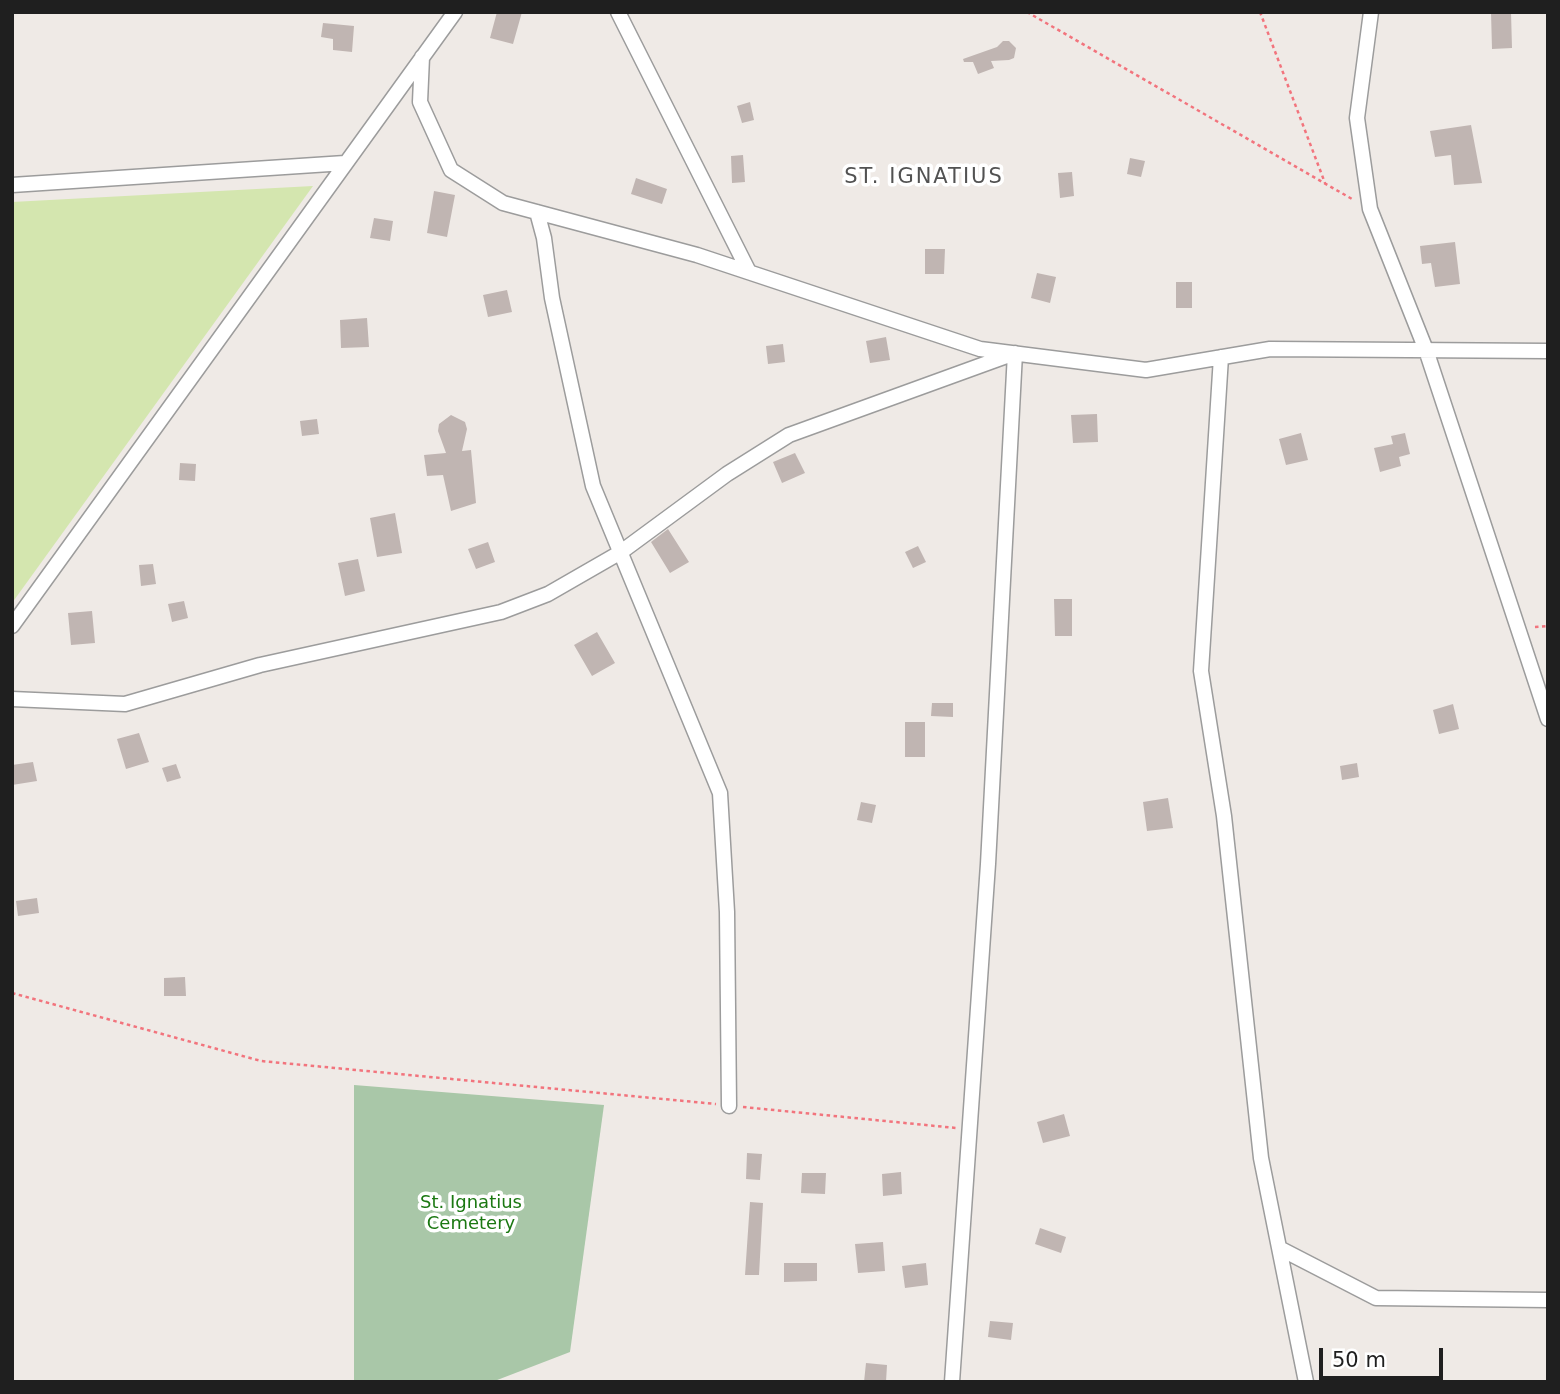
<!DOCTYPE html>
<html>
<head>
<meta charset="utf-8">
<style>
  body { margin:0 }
  #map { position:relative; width:1560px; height:1394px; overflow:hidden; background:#efeae6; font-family:"DejaVu Sans",sans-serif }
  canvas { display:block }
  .frame { position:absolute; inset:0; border:14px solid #1f1f1f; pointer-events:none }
  .scale { position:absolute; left:1319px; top:1348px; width:124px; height:32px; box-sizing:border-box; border:4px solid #1f1f1f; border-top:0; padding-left:9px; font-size:21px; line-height:24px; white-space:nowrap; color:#1f1f1f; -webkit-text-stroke:5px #fff; paint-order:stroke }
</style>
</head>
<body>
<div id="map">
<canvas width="1560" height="1394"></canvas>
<div class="frame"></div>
<div class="scale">50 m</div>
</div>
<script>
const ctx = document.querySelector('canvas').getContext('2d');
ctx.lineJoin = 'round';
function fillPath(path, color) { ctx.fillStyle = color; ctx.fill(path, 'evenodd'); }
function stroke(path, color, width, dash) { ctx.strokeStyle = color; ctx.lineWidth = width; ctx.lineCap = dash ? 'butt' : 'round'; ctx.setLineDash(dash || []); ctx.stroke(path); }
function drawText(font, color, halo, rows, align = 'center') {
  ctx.font = font + ' "DejaVu Sans",sans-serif'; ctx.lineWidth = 7; ctx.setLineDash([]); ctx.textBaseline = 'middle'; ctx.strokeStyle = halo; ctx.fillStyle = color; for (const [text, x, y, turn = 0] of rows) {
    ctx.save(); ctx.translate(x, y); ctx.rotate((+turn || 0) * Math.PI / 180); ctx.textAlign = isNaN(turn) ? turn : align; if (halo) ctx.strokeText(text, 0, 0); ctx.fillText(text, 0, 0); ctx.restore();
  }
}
const grass = new Path2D(`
  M313,186L12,603V202Z`);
const cemetery = new Path2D(`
  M354,1085L604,1105L570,1352L492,1382H354Z`);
const building = new Path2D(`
  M497,12H522L513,44L490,38Z
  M1491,12H1511L1512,48L1492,49Z
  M323,23L354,26L352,52L333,50V39L321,37Z
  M1003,41H1009L1016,48L1014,58L1009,60L991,61L994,68L978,74L973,62H964L963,59L997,47Z
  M750,102L754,120L742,123L737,106Z
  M1471,125L1482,183L1454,185L1451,155L1435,157L1430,131Z
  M743,155L745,182L732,183L731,156Z
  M1130,158L1145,161L1141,177L1127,174Z
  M1072,172L1074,196L1060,198L1058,173Z
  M636,178L667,189L662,204L631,194Z
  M434,191L455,195L447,237L427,233Z
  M374,218L393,221L390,241L370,238Z
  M1455,242L1460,284L1435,287L1431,263L1422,264L1420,246Z
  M925,249H945L944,274H925Z
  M1037,273L1056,277L1050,303L1031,298Z
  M1176,282H1192V308H1176Z
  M507,290L512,312L488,317L483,295Z
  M367,318L369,347L341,348L340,320Z
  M886,337L890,360L870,363L866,341Z
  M783,344L785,362L768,364L766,346Z
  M1097,414L1098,442L1073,443L1071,415Z
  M451,415L465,422L467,429L462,451L471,450L476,503L451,511L443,475L427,476L424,455L446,453L438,431L439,424Z
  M317,419L319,434L302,436L300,421Z
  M1301,433L1308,460L1286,465L1279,439Z
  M1405,433L1410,454L1399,457L1401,466L1380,472L1374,448L1393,444L1391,436Z
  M795,453L805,473L782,483L773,462Z
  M180,463L196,464L195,481L179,480Z
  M395,513L402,553L377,557L370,518Z
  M668,529L689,562L670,573L651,542Z
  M488,542L495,562L476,569L468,549Z
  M918,546L926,562L913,568L905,552Z
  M358,559L365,591L345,596L338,563Z
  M153,564L156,584L141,586L139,565Z
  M1054,599H1072V636H1055Z
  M184,601L188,618L172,622L168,604Z
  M92,611L95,643L71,645L68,613Z
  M597,632L615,663L592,676L574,645Z
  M932,703H953V717L931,716Z
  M1453,704L1459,729L1439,734L1433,710Z
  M905,722H925V757H905Z
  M139,733L149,762L126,769L117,739Z
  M33,762L37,781L12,785V765Z
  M1357,763L1359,777L1342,780L1340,766Z
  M176,764L181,778L167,782L162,768Z
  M1168,798L1173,828L1147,831L1143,802Z
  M861,802L876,805L872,823L857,820Z
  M37,898L39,913L18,916L16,901Z
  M185,977L186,996H164V978Z
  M1064,1114L1070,1136L1043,1143L1037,1122Z
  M747,1153L762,1154L760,1180L746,1179Z
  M901,1172L902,1194L883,1196L882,1174Z
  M802,1173H826L825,1194L801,1193Z
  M750,1202L763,1203L759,1275H745Z
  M1040,1228L1066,1237L1061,1253L1035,1244Z
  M883,1242L885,1271L858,1273L855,1244Z
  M784,1263H817V1281L784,1282Z
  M926,1263L928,1285L905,1288L902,1266Z
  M990,1321L1013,1323L1011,1340L988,1337Z
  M866,1363L887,1365L886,1382H864Z`);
const path = new Path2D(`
  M1027,12L1352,199
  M1260,12L1325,183
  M1535,627L1548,626
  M12,993L261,1061L716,1104
  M743,1107L956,1128`);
const street = new Path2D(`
  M618,12L749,272
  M1371,12L1357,118L1370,209L1426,350L1548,719
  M422,57L420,102L451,170L503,203L697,255L980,349L1146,370L1270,349L1548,351
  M12,185L345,163
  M537,212L544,238L552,298L593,486L720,793L727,912L729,1106
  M1221,357L1201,671L1224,816L1261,1158L1306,1382
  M12,626L455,12
  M12,699L125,704L260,665L501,612L548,594L621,552L727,474L789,435L1015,353L988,864L952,1382
  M1279,1248L1376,1298L1548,1300`);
const parkNames = [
  ["St. Ignatius",471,1203],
  ["Cemetery",471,1224]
];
const quarterNames = [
  ["ST. IGNATIUS",924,178]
];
fillPath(grass, '#d4e6af');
fillPath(cemetery, '#a9c7a8');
fillPath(building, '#c0b5b2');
stroke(street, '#9c9c9c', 17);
stroke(path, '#f2747d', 2.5, [3.5, 3.5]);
stroke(street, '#fff', 14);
drawText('18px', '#1b7812', '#fff', parkNames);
ctx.letterSpacing = '2px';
drawText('21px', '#525252', '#fff', quarterNames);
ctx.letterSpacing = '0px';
</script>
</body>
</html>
